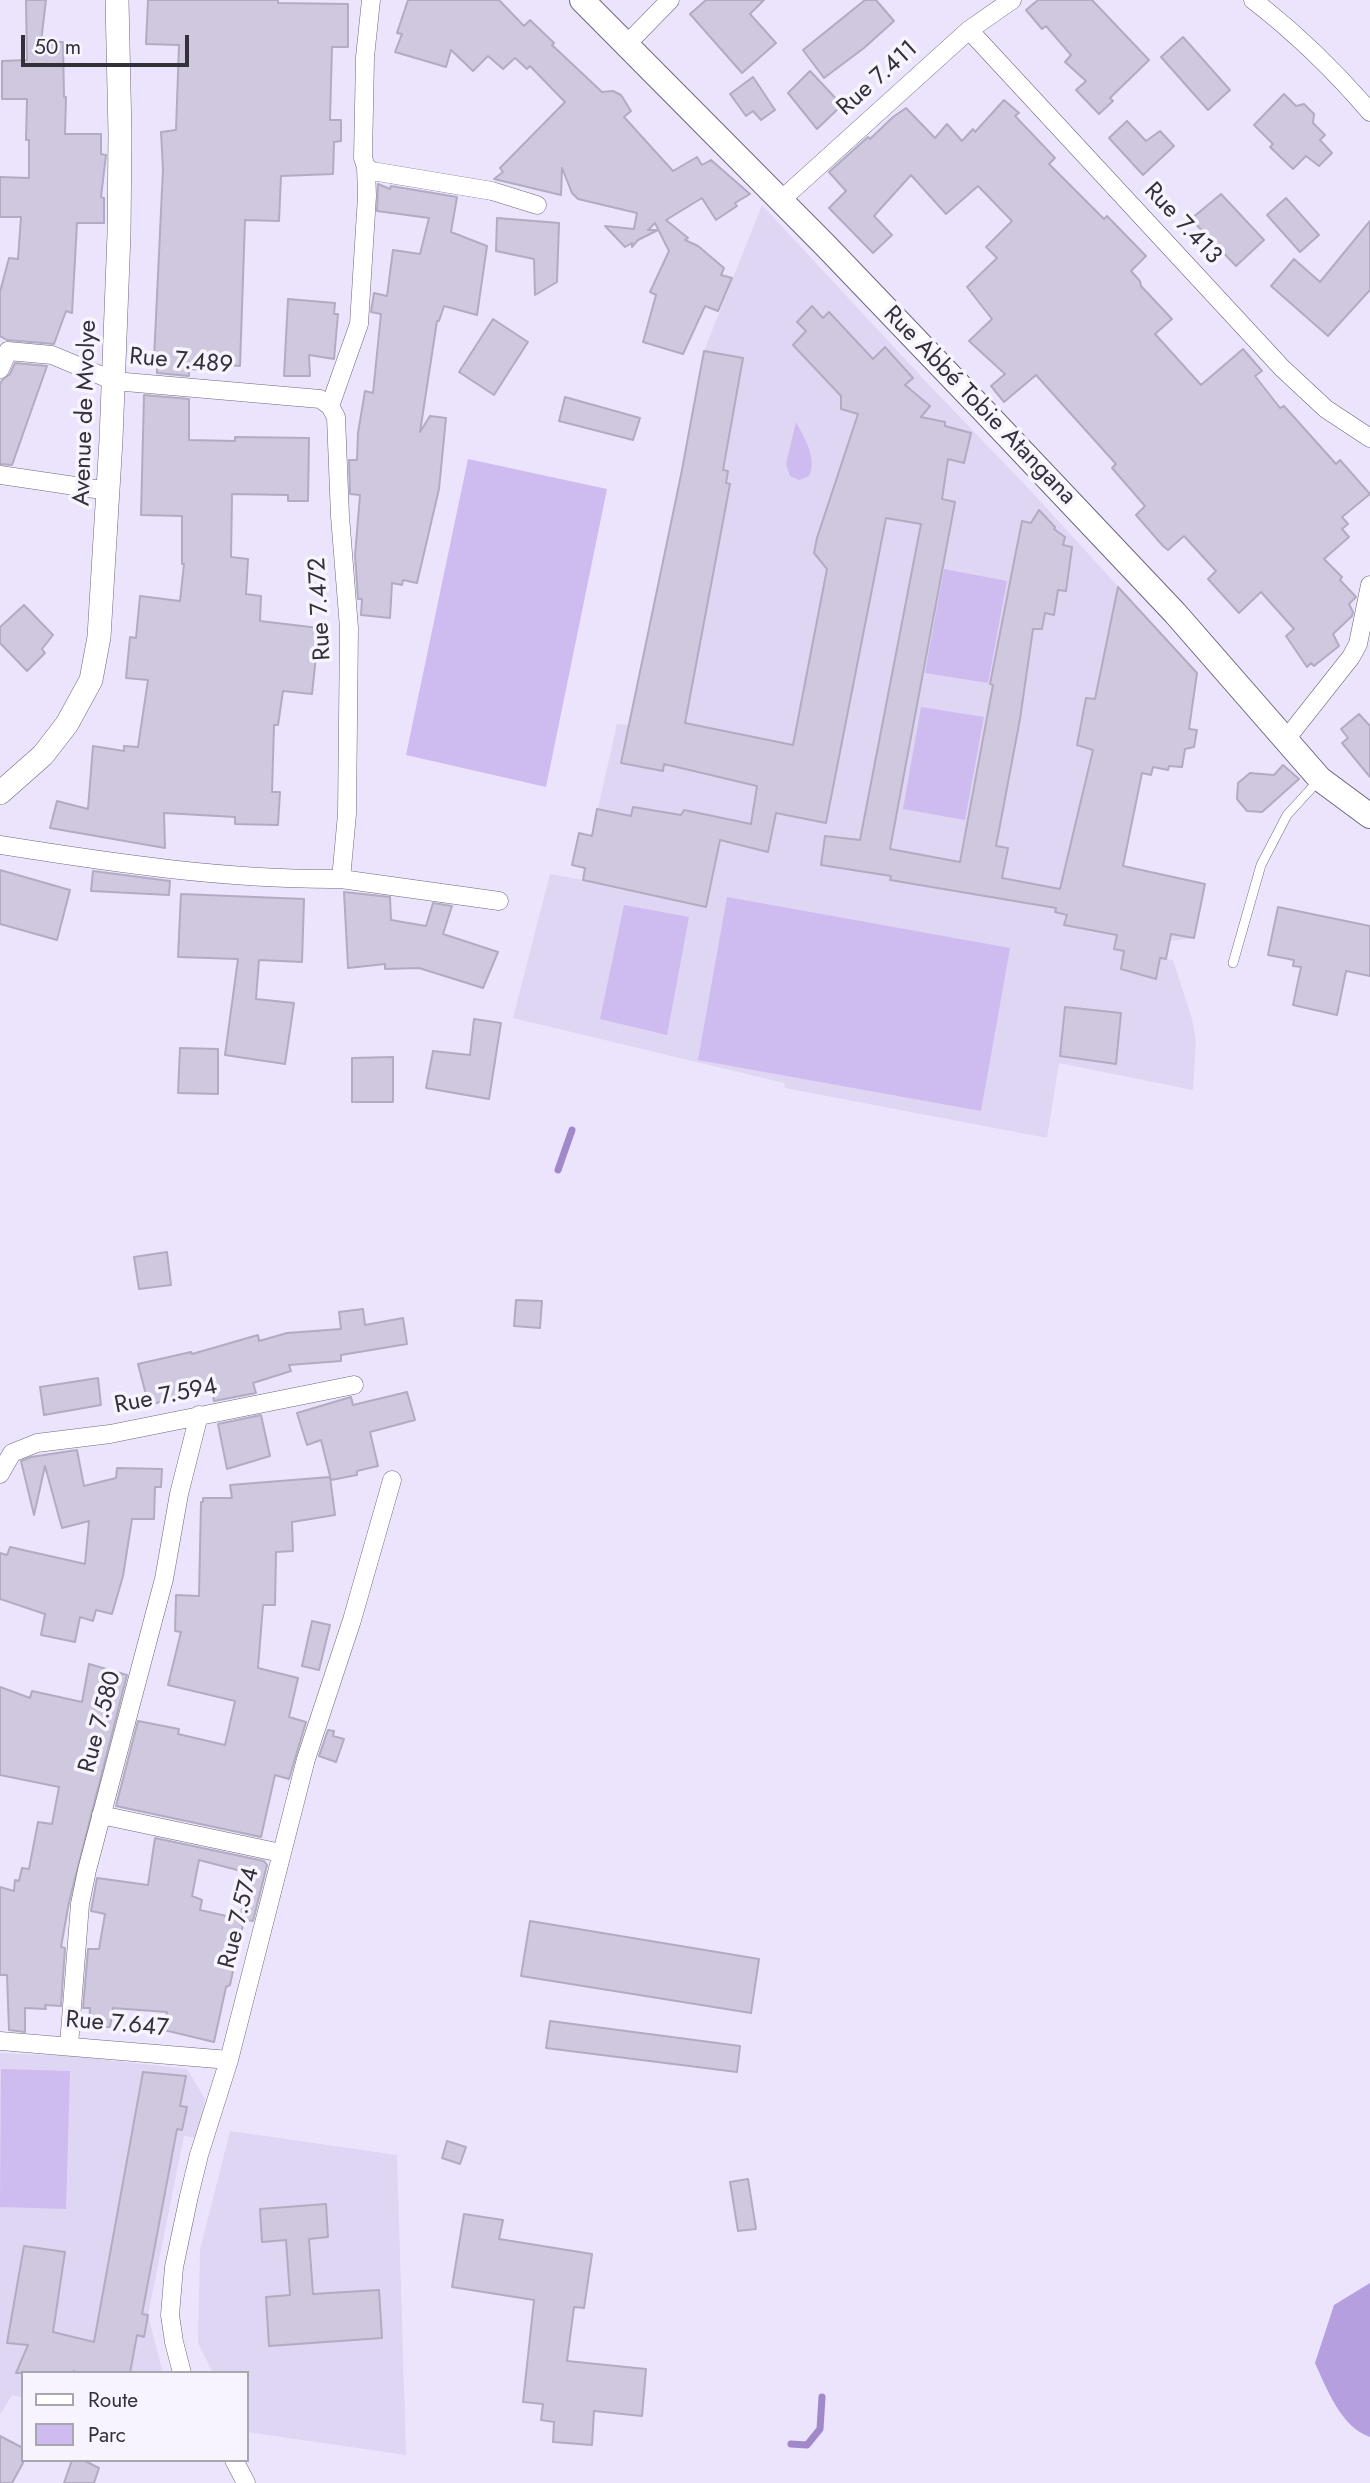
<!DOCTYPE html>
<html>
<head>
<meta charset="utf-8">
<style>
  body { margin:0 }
  #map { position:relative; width:1370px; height:2483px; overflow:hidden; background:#ece4fc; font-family:Jost,sans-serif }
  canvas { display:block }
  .legend { position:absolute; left:21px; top:2371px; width:228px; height:91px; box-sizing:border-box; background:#f7f4fe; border:2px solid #a9a6af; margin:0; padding:9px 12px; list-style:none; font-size:21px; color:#333039 }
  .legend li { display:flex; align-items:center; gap:14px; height:35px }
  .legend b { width:35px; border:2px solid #a9a6af }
  .scale { position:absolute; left:21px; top:35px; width:168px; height:32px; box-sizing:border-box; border:4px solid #333039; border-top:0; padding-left:9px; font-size:21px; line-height:24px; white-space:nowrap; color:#333039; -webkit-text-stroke:5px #f7f4fe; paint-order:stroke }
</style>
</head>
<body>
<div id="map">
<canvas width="1370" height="2483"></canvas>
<ul class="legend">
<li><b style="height:9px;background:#fff"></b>Route</li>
<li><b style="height:19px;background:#cebbf0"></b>Parc</li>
</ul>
<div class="scale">50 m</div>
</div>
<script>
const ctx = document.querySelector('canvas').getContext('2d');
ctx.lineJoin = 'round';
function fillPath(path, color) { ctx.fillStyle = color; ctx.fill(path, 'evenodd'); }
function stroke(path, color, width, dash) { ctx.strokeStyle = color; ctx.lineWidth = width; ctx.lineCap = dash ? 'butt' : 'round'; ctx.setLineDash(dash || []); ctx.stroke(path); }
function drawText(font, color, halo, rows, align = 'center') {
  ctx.font = font + ' Jost,sans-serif'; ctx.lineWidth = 7; ctx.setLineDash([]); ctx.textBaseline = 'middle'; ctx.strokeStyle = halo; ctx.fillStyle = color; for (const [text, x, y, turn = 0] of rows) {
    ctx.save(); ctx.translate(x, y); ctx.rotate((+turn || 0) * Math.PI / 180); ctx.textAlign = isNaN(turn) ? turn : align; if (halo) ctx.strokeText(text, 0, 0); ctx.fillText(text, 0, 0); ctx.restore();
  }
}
const built = new Path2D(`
  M762,205L931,387L1030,490L1197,673L1189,728L1197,730L1194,747L1185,749L1182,767L1169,766L1168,770L1153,767L1151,775L1142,773L1124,865L1205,884L1194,938L1170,941L1166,959L1173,960L1192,1019L1196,1041L1193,1090L1059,1063L1047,1138L785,1088L784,1083L513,1018L550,874L583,880L585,868L572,865L579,833L592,835L617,724L629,725L684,458L704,351Z
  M0,2053L72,2056L187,2069L205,2099L199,2138L184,2136L148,2315L163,2373H23V2398L12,2395L0,2415Z
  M230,2131L397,2155L406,2455L247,2432V2373H213L198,2343L200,2250Z`);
const green = new Path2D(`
  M796,422C804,438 818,458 809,476L799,480L790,476L786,464Z
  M468,459L607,489L546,787L406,755Z
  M944,569L1007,581L988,683L925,673Z
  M921,707L984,717L965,820L903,809Z
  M727,897L1010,948L981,1111L698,1060Z
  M624,905L689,917L667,1035L600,1019Z
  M1,2069L70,2071L66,2209L0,2207Z`);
const forest = new Path2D(`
  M1370,2283V2437C1341,2427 1327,2389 1315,2363L1334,2305Z`);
const stream = new Path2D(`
  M558,1170L572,1130
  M791,2444L807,2445L820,2429L822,2397`);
const building = new Path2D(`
  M26,0H46L41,42H63L64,97H66L65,134H101V154L106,155L101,197L104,198V223H77L72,313L66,311L54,344L7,340L0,336V292L9,258L18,259L21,217H0V177L29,178V140H26L27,99H2V61L27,60Z
  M148,0H278V3L348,4V47H332L330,120H341V141L334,142L333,174L281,176L279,221L245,220L240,366L228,365V371L189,369V376L157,373V358L154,359L163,169L161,132L176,130L179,45L146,44Z
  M408,0H499L524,26L530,20L554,43L552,45L602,92L613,91L621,95L631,111L624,117L673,171L697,157L702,165L711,160L750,194L735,203L737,206L716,220L702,198L666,220L688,238L685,240L698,246L724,268L721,275L732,278L718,311L705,306L683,354L643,342L656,295L650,292L669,251L655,223L648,230H658L638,240L632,247V243L625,247L605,226L634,229L637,213L578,199L572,193L562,168L561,195L494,179L503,172L500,168L565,102L530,66L527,69L515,58L503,69L488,56L473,71L451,50L446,67L395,52L402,34L397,33Z
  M706,0H764L750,14L776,43L742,73L690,14Z
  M865,0H876L894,21L864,48L824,78L803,50Z
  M1038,0H1092L1149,60L1110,98L1113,101L1099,114L1076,90L1086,81L1065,62L1071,55L1046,26L1042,29L1026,10Z
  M1183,37L1230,90L1208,110L1161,57Z
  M810,71L842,105L817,129L788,93Z
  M753,77L775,110L761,120L753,111L746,116L730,94Z
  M1284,94L1296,106L1304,104L1314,114L1313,123L1325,135L1320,140L1332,153L1319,166L1306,156L1293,169L1270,147L1273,144L1254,125Z
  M1004,100L1019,113L1015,116L1055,158L1049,164L1104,219L1107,216L1146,256L1131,271L1140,281L1141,286L1172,319L1155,334L1201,385L1243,349L1262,371L1255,376L1280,408L1284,406L1336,464L1340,460L1370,494L1342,517L1348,524L1342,529L1349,537L1324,559L1342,577L1340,580L1356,597L1349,604L1353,612L1352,616L1333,634L1339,646L1314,666L1311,663L1307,667L1286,636L1294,629L1261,592L1239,613L1208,579L1216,571L1184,536L1168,550L1163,546L1136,515L1145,506L1112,468L1116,464L1036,375L1004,402L991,386L1005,374L969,341L992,319L967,287L997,258L986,247L1012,221L978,186L946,214L911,175L874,216L892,235L873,253L829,208L846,191L829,172L868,137L870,139L893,117L906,108L935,138L947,124L962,141L973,129L975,132Z
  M1127,121L1146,141L1160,131L1174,146L1143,175L1109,138Z
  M378,184L390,189L391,186L457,197L451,232L487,246L477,315L444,306L439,321H437L420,432L430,416L446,418L439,489L417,583L403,580L402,585L392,583L390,618L361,615L362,599H358L355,556L360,495L350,494L349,460H357L358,433L365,391L373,393L381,314L371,312L374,293L387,296L393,250L420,254L429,218L377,211Z
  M1221,194L1264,240L1236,266L1191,219Z
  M1286,198L1319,235L1300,252L1267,215Z
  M497,218L559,223L557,282L535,295L534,259L496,251Z
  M1370,221V290L1328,336L1271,286L1294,259L1320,282Z
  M288,299L335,303L334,314H338L334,359L309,355L310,376H284Z
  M812,306L823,318L829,312L873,359L885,347L913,378L905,385L930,406L921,417L945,422V426L971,433L964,463L948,459L942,499L955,502L890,849L960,862L993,685L990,684L1022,521L1031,523L1039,510L1055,527L1054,529L1065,537L1063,545L1072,547L1066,591L1058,590L1054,615L1045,613L1042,629H1033L1020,719L996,846L1008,848L1002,878L1060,889L1093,750L1077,745L1086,698L1095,699L1118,587L1197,673L1189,729L1197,730L1194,747L1185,749L1182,767L1169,766L1168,770L1153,767L1151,775L1142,773L1123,866L1205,884L1194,938L1171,934L1166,959L1160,958L1156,979L1121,969L1124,951L1114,949L1117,935L1064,925L1067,915L1055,912L1056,908L890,880L891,876L821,865L825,836L860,840L921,524L886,518L826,823L776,813L768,852L720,840L706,907L583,880L585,868L572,865L579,833L592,836L597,809L631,816L633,807L681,815L684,810L751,824L757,786L664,764L663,771L621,763L681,475L704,351L743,358L723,470L728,471L726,483L730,484L685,723L793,745L827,569L814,553L817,538L858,414L841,409V396L793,345L806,331L797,322Z
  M493,319L528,342L494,395L459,372Z
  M15,363L47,366L12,465L0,464V385L2,380L10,374Z
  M144,395L189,399V440L235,441V437L309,438L308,501H288V495L232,494L231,557L248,559L246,594L261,596L260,621L319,628L312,694L283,691L278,725H274L272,792H280L278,825L235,824V817L164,813L165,848L50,828L57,801L88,809L93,746L124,751V746L138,747L148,680L126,678L130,637L136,638L140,596L180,601L184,564H182V516L141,515Z
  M565,397L640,418L633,440L559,421Z
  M24,605L53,635L42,649L45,653L27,671L0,643V627Z
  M1359,714L1370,726V777L1342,743L1348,738L1341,729Z
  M1283,765L1299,779L1262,812L1247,811L1237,799L1238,783L1250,773L1274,775Z
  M0,870L70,890L57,940L0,924Z
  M93,871L170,881L169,895L91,891Z
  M344,892L390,897L391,920L426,926L433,903L452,906L443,934L498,952L483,988L419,968L385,969V964L348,968Z
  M181,894L304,899L302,962L259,960L256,999L294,1003L285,1064L225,1055L238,959L178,957Z
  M1278,907L1370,926V976L1346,971L1337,1015L1293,1005L1301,967L1293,966L1294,960L1268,955Z
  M1065,1007L1121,1013L1116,1064L1060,1056Z
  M474,1019L501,1023L489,1099L426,1088L433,1051L470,1055Z
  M180,1048L218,1049V1094L178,1093Z
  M393,1057V1102H352V1058Z
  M167,1252L171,1285L139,1289L134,1257Z
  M516,1300L542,1301L540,1328L514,1326Z
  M363,1309L365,1325L403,1318L407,1344L341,1355V1361L289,1365L291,1371L253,1383L256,1393L214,1401L212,1391L152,1404L145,1391L138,1364L191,1352L192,1354L258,1335L259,1341L287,1333L341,1329L339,1312Z
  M98,1378L101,1405L44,1415L40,1387Z
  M407,1392L415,1420L370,1432L378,1466L357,1471V1475L331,1480L321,1440L307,1445L297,1413L351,1397L353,1405Z
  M261,1415L270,1456L227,1469L218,1424Z
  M77,1450L84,1486L116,1478L117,1468L162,1469L161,1487H155L154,1519H132L123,1576L112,1614L96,1610L93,1621L80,1617L75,1642L41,1635L45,1614L0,1599V1553L7,1555L10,1547L85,1564L89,1521L62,1528L45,1466L34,1515L21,1461L31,1457Z
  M330,1477L335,1515L292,1522L293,1551L276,1552L275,1605H263L258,1668L298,1678L289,1717L306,1722L289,1779L275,1775L261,1837L116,1806L138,1721L179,1729L178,1734L225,1745L235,1701L168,1685L181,1632L175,1631L176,1595L199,1596L201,1502H203V1498H232L230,1485Z
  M312,1621L330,1625L319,1670L302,1666Z
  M89,1664L127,1675L69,1902L61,1947L65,1948L61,2006L45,2005L46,2009L25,2008V2032L9,2030L7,1975H0V1887L14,1891L15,1880L19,1881L22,1868L29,1869L38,1822L52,1824L59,1787L0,1775V1687L30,1698L32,1691L82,1702Z
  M328,1730L334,1731L333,1736L344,1739L336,1762L319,1756Z
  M155,1838L264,1861L267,1865L253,1921L240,1919L249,1873L199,1860L192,1896L202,1900L200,1910L244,1920L230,1985L226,1987L214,2042L164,2030L167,2012L113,2008L110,2027H89L90,2008H83L88,1949H99L105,1914L91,1911L97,1878L148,1885Z
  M530,1921L759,1959L751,2013L521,1976Z
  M550,2021L740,2046L737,2072L546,2048Z
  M143,2072L186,2076L180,2106L187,2107L182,2130L177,2129L142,2314L148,2315L144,2337L137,2335L130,2373H73L74,2371L73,2373H16L28,2345L7,2343L24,2246L65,2252L53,2332L94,2342Z
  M447,2141L466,2147L460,2164L442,2158Z
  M748,2179L756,2229L738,2231L730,2182Z
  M326,2204L328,2237L309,2239L313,2294L379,2290L382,2338L269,2346L266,2297L290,2295L286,2240L262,2242L260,2209Z
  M464,2214L503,2220L499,2239L592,2254L584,2308L574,2307L567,2361L646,2369L642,2416L594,2411L592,2445L553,2442L554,2422L541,2420L543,2404L523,2402L534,2300L452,2287Z
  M0,2436L23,2448V2463L12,2483H0Z
  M72,2460H83L99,2468L94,2483H64Z`);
const service = new Path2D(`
  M1233,963L1261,865L1287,815L1319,780`);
const minor = new Path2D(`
  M1253,0C1297,34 1334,70 1370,112
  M969,30L1282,368L1326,409L1370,438
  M626,45L670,0
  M366,167L372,171L492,191L537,205
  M781,200L969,30L1012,0
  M0,369L8,351L52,355L114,381L320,399L330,406
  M0,475L109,491
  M1287,738L1351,657L1358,644L1370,585
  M0,845C113,863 227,880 341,879L347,814L349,628L340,516L336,417L330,406L359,324L367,196L366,167L363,158L365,57L371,0
  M341,879L499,901
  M0,1474L12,1453L37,1443L110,1434L354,1385
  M101,1815L281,1853
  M0,2041L229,2060
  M69,2045L80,1904L87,1870L164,1579L179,1494L199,1415
  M182,2373L174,2342L170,2315L174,2267L189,2196L199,2155L229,2060L306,1759L352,1620L392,1480
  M234,2460L246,2483`);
const tertiary = new Path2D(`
  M0,793L43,755L67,724L91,680L99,637L111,440L119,234L120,134L117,0`);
const secondary = new Path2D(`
  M582,0L826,246L983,410L1175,613L1320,779L1370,816`);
const streetNames = [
  ["Rue 7.411",878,79,-42],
  ["Rue 7.413",1182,224,47],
  ["Rue 7.489",181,362,5],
  ["Rue Abbé Tobie Atangana",979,406,46],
  ["Avenue de Mvolye",86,413,-88],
  ["Rue 7.472",321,609,-93],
  ["Rue 7.594",166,1397,-11],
  ["Rue 7.580",101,1722,-75],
  ["Rue 7.574",240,1918,-76],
  ["Rue 7.647",117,2025,5]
];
fillPath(built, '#dfd6f3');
fillPath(green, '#cebbf0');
fillPath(forest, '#b69fdf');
stroke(stream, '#a189c9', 7);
fillPath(building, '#d0c8df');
stroke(building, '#b2abc1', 2);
stroke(service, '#6e677c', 10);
stroke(minor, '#6e677c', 19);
stroke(tertiary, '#6e677c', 24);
stroke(secondary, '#6e677c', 26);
stroke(service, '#fff', 9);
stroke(minor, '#fff', 18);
stroke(tertiary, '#fff', 23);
stroke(secondary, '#fff', 24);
drawText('24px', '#333039', '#f7f4fe', streetNames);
</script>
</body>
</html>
